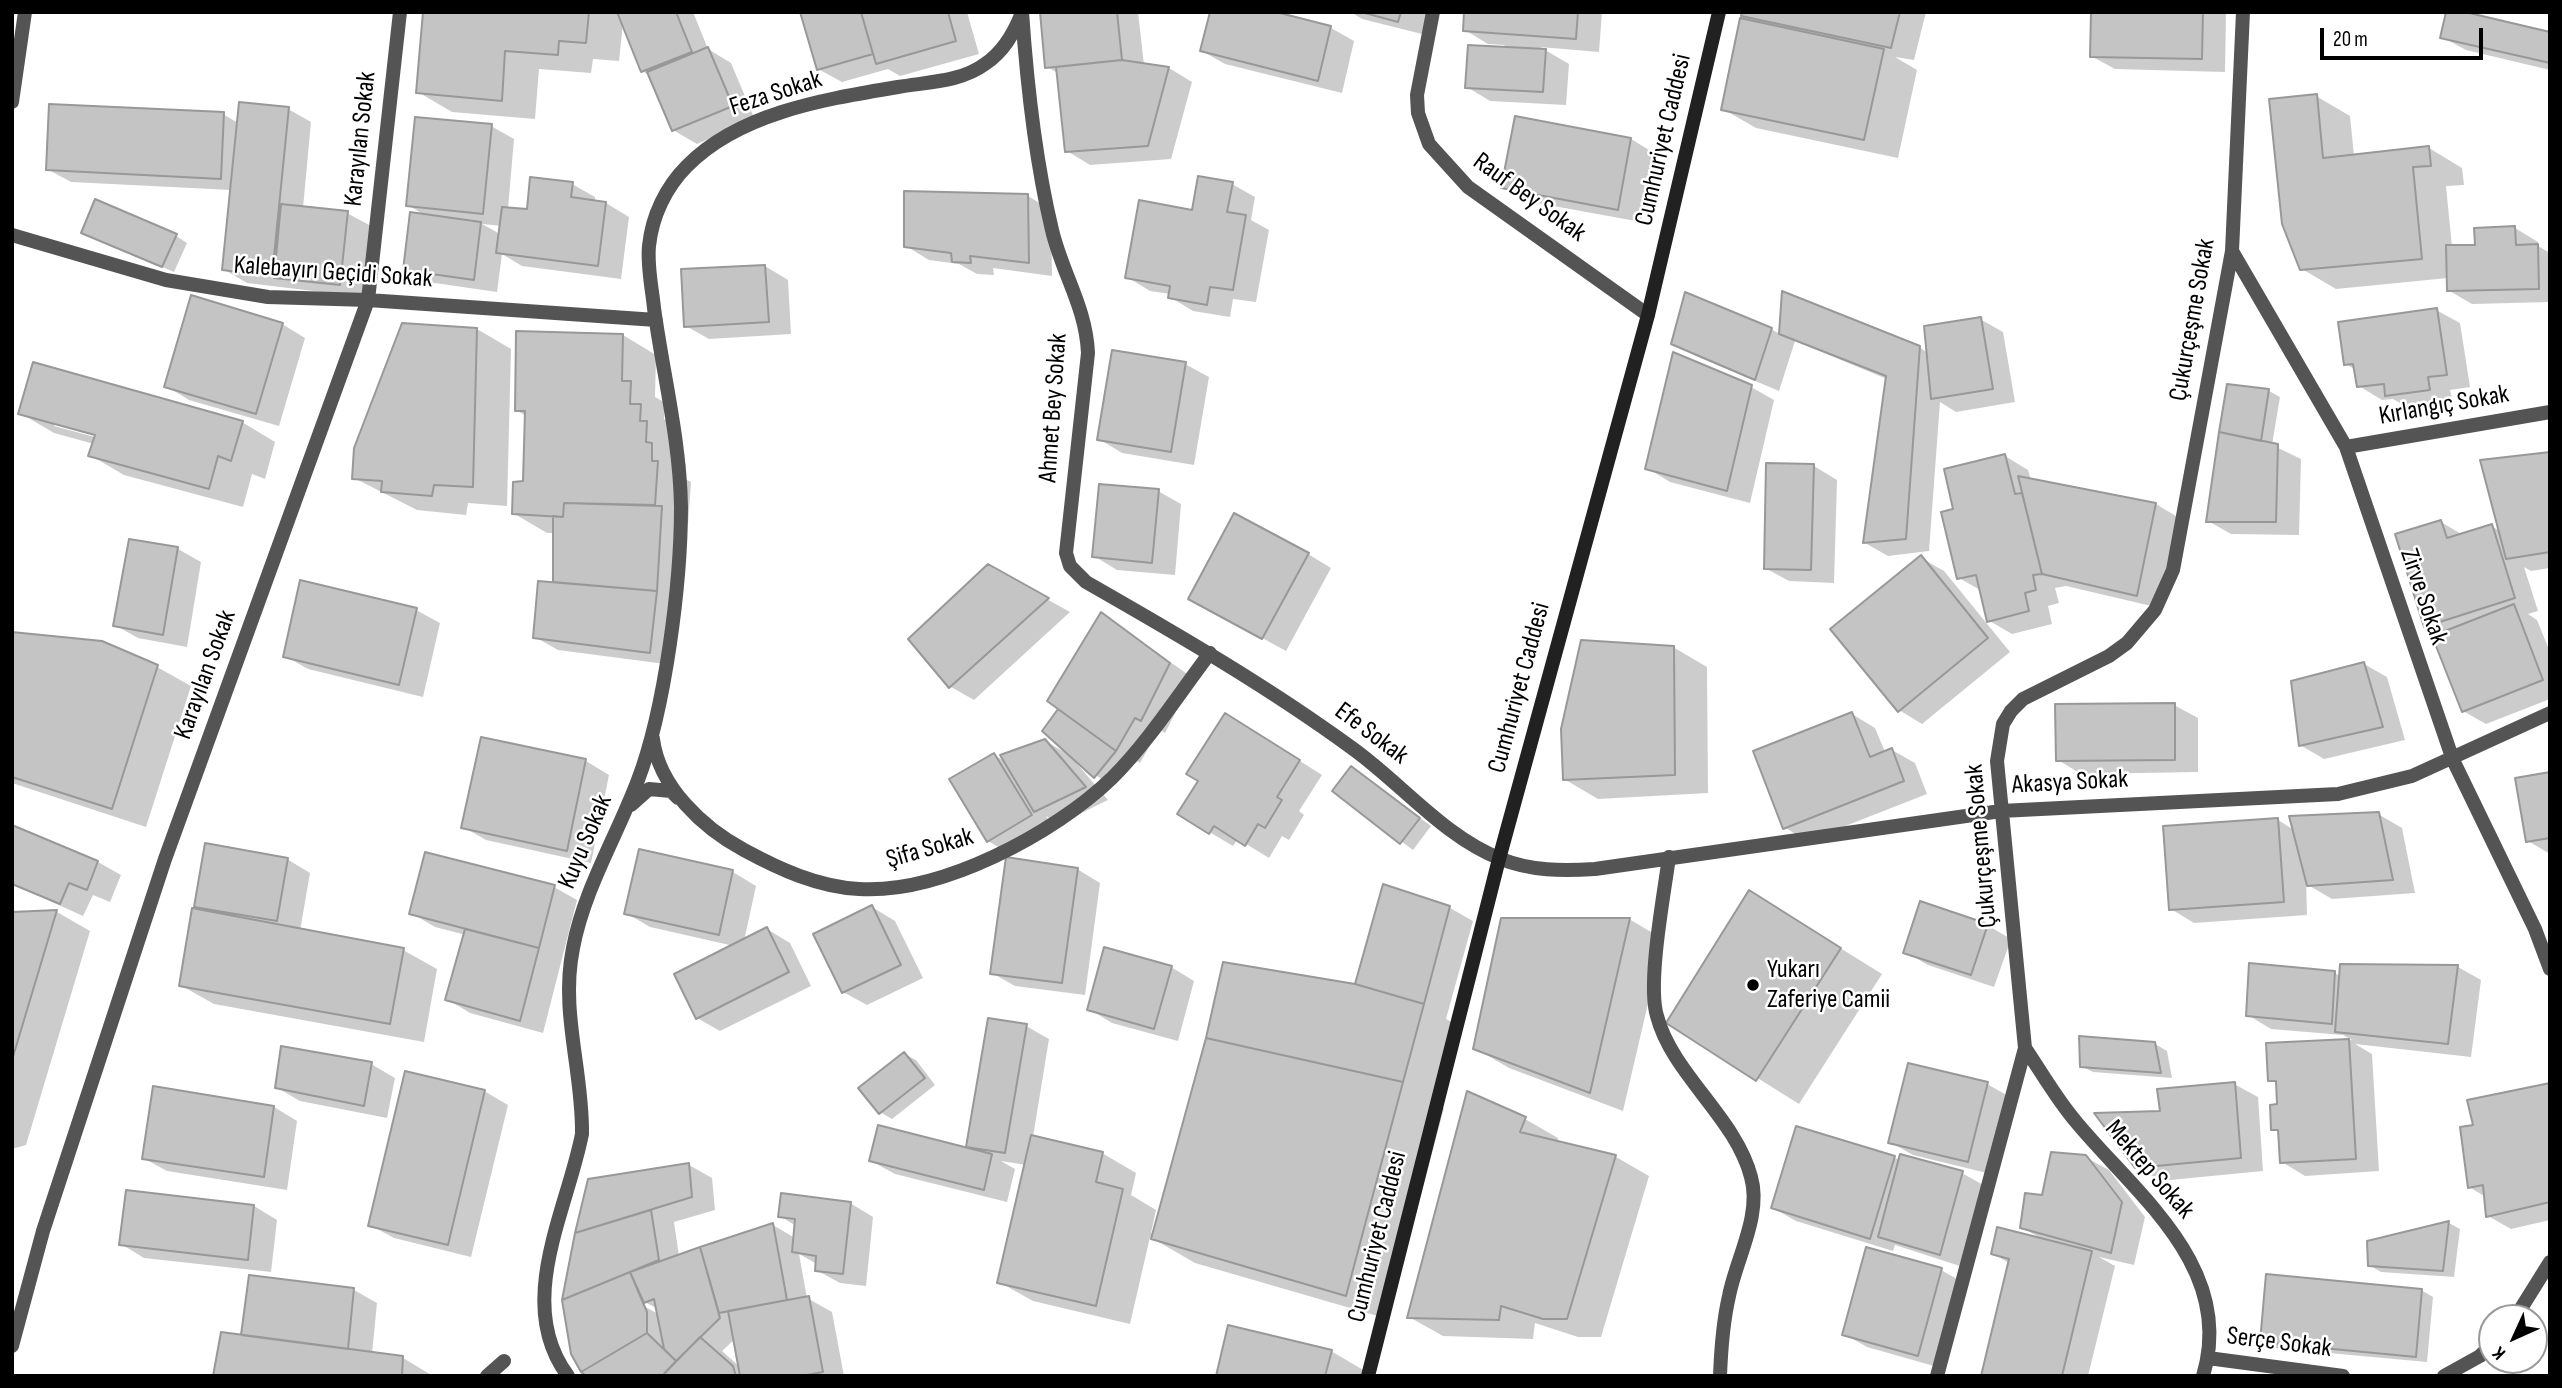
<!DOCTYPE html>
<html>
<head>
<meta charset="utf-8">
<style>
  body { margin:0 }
  #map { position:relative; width:2562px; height:1388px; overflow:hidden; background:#fff; font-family:"Sofia Sans Condensed",sans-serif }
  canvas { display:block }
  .frame { position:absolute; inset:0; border:14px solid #000; pointer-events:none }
  .north { position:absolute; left:2478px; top:1304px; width:70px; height:70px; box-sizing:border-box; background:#fff; border:2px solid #999; border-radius:50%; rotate:225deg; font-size:19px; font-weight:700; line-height:28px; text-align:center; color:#000 }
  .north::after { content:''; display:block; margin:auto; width:24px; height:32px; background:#000; clip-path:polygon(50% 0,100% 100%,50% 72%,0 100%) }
  .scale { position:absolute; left:2320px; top:28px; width:163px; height:32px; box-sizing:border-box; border:4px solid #000; border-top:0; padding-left:9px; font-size:21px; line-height:24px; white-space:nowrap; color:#000; -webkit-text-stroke:5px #fff; paint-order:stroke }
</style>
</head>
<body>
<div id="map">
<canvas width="2562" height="1388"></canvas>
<div class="frame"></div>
<div class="north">K</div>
<div class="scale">20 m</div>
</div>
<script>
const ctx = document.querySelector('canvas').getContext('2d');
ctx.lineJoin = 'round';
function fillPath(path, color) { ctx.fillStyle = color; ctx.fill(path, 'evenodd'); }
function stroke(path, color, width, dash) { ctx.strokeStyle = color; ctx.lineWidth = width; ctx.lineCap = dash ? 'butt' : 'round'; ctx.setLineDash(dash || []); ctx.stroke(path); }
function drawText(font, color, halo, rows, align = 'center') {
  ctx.font = font + ' "Sofia Sans Condensed",sans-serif'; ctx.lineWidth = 5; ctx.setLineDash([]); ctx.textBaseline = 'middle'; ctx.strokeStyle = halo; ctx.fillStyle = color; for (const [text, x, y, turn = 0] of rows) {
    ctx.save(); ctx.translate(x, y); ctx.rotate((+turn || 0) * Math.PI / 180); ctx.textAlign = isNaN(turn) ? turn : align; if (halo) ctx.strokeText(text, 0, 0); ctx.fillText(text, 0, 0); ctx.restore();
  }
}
const shadow = new Path2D(`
  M424,12H693L708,49L731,63L755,120L697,144L673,130L651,76L642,71L623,23L619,61L593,59L591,73L539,69L535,119L452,112L418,92Z
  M802,12H967L979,54L900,76L888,69L842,82L818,69Z
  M1042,12H1138L1144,65L1169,68L1192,82L1171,159L1090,165L1067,151L1058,73L1047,67Z
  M1269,12L1331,28L1354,41L1342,93L1225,64L1202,51Z
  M1351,12H1427L1422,34L1362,19Z
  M1466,12H1602L1599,52L1540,47L1569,64L1566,105L1490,101L1467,87L1505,45L1488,44L1465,30Z
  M1744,12H1926L1914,60L1895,57L1917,70L1898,158L1756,128L1723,109L1758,23L1743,15Z
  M2092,12H2226L2225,72L2115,69L2091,56Z
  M2550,34V70L2466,50L2442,37Z
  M2316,96L2350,116L2354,156L2429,148L2462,168L2464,185L2446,186L2452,247L2476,246L2515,228L2538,242V246L2550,253V302L2472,304L2448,290V278L2336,289L2302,269Z
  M288,109L311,122L303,208L347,213L371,226L363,297L247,283L223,269L231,190L71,182L47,169L223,114L238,123Z
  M491,126L514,139L508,209L528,211L572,184L595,197V202L606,203L629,217L621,279L522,266L502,254L497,292L428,282L405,269L426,216L408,205ZM482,224L502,226L501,235L493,230Z
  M1631,139L1654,153L1641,222L1526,201L1503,187Z
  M1232,184L1255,197L1251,220L1269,230L1256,302L1233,299L1230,317L1193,311L1170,297V294L1150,291L1127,277L1194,212Z
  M1028,196L1051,210L1052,276L993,268L994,275L977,274L959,264L929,260L906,246Z
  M176,236L187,243L174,272L95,238Z
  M765,266L788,280L791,334L709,339L686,326Z
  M2436,310L2460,323L2470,387L2450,390L2453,402L2410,409L2393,399L2382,400L2359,386L2356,370L2346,364Z
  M1980,319L2003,332L2015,402L1956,412L1940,402L1929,551L1888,556L1865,543L1887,379L1795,341L1779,391L1696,356L1673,343L1771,329L1780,334L1919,347L1928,353Z
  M282,324L305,338L279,426L189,400L166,386Z
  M477,329L511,349L507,506L468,503L466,515L417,510L354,478Z
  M623,335L656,355L655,397L664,402V419L674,425L679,460L686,464L685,479L691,482L688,524L685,523L673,665L558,650L535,637L554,584L555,533H547L513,513L525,483L526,416L516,410Z
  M1185,364L1209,377L1194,465L1122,453L1099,439Z
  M1751,387L1774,400L1750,503L1670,482L1647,468Z
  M2269,391L2280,397L2272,445L2301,459L2299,535L2231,534L2208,521Z
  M20,413L242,422L275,442L265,479L252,474L243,507L124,475L90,455L94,444L54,433ZM54,422L103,436L102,439L54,426Z
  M2550,454V568L2531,571L2524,567L2538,611L2528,614L2537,620L2550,652V699L2486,724L2463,711L2440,634L2425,626L2441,522L2463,535L2491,526L2500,531Z
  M2005,456L2028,470L2031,480L2156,504L2179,518L2160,608L2066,586L2055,588L2059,603L2048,606L2052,624L2012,634L1988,620L1982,591L1959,578L1955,510Z
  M1814,466L1837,480L1834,583L1789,581L1765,568Z
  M1158,491L1181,504L1175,575L1117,570L1094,556Z
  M178,549L201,562L187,647L138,638L115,625Z
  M1308,554L1331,568L1286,651L1213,611Z
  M1921,558L1944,571L2010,652L1922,724L1899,710Z
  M988,566L1070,612L974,700L951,687L910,639Z
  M416,610L440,623L423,697L308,669L285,656Z
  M1102,614L1193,678L1165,733L1159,729L1140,763L1128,756L1107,783L1073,759L1108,800L1059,824L1046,816L1054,829L1011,854L988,841L994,755L1006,762L1045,741L1068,754L1044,731L1060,709Z
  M12,634L157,667L191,686L146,827L12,783Z
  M1673,647L1707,667L1708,793L1598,799L1564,779Z
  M2364,664L2387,677L2405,740L2324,759L2300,745Z
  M2174,705L2198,718V772L2081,774L2058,760Z
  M1852,714L1875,728L1885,752L1892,750L1915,763L1927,794L1807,841L1784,827Z
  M1248,728L1322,775L1299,811L1304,815L1289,840L1282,836L1269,858L1238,839L1233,846L1179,814Z
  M482,739L586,761L609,775L591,863L486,840L463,827Z
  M1352,768L1431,826L1413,850L1334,791Z
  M2550,774V854L2528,841Z
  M2378,814L2402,828L2415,893L2332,899L2308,885L2306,877L2307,915L2194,923L2171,909L2278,820L2294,830Z
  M640,851L733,872L756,886L744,941L767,929L790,943L811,986L720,1031L697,1018L734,946L650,927L626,913Z
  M287,859L310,873L300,931L403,950L437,969L424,1042L214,1004L180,985L208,913L196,906Z
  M98,862L121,875L110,902L93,895L83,916L12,884Z
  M1077,869L1100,883L1085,995L1015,986L992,973Z
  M554,887L577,900L543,1033L470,1013L447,999L466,935L435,927L411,913Z
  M1384,887L1450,908L1473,921L1446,1019L1457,1025L1435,1103L1444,1108L1388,1319L1195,1263L1150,1237L1130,1324L1033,1301L999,1282L1026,1165L1001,1161L1015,1169L1007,1202L895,1174L871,1161L967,1149L990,1020L1026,1026L1049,1039L1033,1137L1102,1153L1136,1173L1131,1195L1156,1210L1151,1233L1154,1234L1360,987Z
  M1750,892L1882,974L1799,1104L1668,1022Z
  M872,907L895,921L923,978L867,1005L843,992Z
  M57,912L90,931L26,1145L12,1149V914Z
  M1629,919L1663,939L1623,1111L1509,1068L1475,1048Z
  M1987,925L2011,939L1994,987L1928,965L1905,952Z
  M2250,965L2335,973L2341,977L2342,965L2458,967L2481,980L2471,1057L2355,1044L2372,1054L2379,1171L2305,1176L2282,1162L2280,1133L2273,1129L2279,1106L2278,1084L2270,1080L2268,1044L2352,1040L2343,1035L2271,1029L2248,1015Z
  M1171,967L1194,981L1178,1041L1112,1023L1089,1009Z
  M2155,1044L2167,1051L2172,1078L2093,1072L2081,1066Z
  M904,1054L916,1060L935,1085L892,1119L880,1112Z
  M371,1064L395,1078L387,1118L300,1101L276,1087Z
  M1987,1084L2010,1097L1991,1174L1913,1155L1890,1142Z
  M2234,1084L2258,1097L2263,1171L2160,1181L2137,1167L2162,1113Z
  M2550,1085V1220L2511,1229L2488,1216L2486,1197L2469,1187L2475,1127Z
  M484,1091L508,1105L471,1257L394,1238L370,1225Z
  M274,1107L297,1121L287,1190L167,1171L143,1158Z
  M1525,1119L1558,1138L1557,1143L1616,1157L1649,1176L1601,1337H1578L1535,1323L1533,1339L1443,1336L1409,1317Z
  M2085,1157L2109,1170L2145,1217L2134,1265L2099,1257L2115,1266L2088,1376H1982L2009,1263L1992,1253L2042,1239L2021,1227L2043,1197Z
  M1894,1158L1962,1173L1985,1186L1963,1267L1895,1245L1893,1251L1796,1221L1773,1208Z
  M689,1165L712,1178L715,1210L674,1222L679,1256L773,1225L795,1238L796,1226L780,1216L850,1203L873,1217L866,1286L840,1283L816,1270L817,1264L799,1254L807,1298L832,1312L844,1376H588L564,1300L589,1181ZM637,1298L658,1309V1314L635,1301ZM735,1339L740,1367L722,1351Z
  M254,1206L277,1220L271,1272L144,1258L121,1244Z
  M2449,1223L2460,1229L2454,1277L2381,1272L2369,1265L2368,1242Z
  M1941,1270L1964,1283L1941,1368L1867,1347L1844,1334Z
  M354,1290L377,1303L372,1354L403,1358L433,1376H215L243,1337Z
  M2421,1290L2433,1297L2427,1362L2274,1348L2262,1341Z
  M1331,1351L1365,1371L1363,1376H1217Z`);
const building = new Path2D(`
  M423,12H589L586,43L559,41L558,55L505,51L502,101L416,93Z
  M617,12H676L692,52L641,72Z
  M800,12H861L873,54L817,70Z
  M861,12H948L956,41L876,64Z
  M1040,12H1117L1122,60L1045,68Z
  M1210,12H1276L1331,26L1318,81L1200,51Z
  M1361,12H1401L1398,22Z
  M1464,12H1578L1576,39L1463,31Z
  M1742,12H1900L1891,48L1741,16Z
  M2091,12H2203L2202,59L2090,57Z
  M2446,12H2465L2550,32V63L2440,38Z
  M1740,18L1884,49L1864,140L1721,110Z
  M1468,45L1546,49L1543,92L1465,88Z
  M708,47L733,106L672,131L647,72Z
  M1122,60L1169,67L1148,146L1065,152L1056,67Z
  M2317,94L2323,158L2429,146L2431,166L2413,167L2422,259L2300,270L2282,224L2269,99Z
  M239,102L289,107L272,276L222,270Z
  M49,104L224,112L221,179L46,170Z
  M1515,116L1631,138L1618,210L1501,188Z
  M415,117L492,124L483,214L406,206Z
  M1198,176L1233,182L1227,212L1246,215L1233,290L1210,287L1207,305L1168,298L1170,286L1125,278L1139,200L1192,210Z
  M530,177L573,182L571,197L606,202L598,266L496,253L502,207L527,209Z
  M904,191L1028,194L1029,263L970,256L971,263L952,262L951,253L904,247Z
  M95,199L177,234L162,267L81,233Z
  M281,204L348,211L340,285L274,278Z
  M410,212L481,222L474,280L403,270Z
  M2515,226L2516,245L2538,244L2539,289L2447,291L2446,245H2475L2474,228Z
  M765,265L769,322L684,327L681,269Z
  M1782,291L1920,346L1906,539L1863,543L1886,376L1779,334Z
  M1685,292L1772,328L1755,380L1671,344Z
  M191,295L283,323L256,414L164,387Z
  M2437,308L2447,375L2428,377L2430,390L2385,396L2384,384L2357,387L2353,364L2344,365L2338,322Z
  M1981,317L1993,389L1931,399L1924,326Z
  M402,323L477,328L473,487L434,485L432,496L381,492L382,481L352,479L354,448Z
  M516,331L623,334L622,381H631L630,404H641L640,421H647L646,442L652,443V461H658L655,505L564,503L563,517L512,514L513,482L523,481L525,411H515Z
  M1112,350L1186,362L1171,452L1097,440Z
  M1673,352L1752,385L1727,491L1645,469Z
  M33,362L243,421L231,461L218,456L209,489L88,456L95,435L18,414Z
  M2227,384L2269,389L2261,441L2219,432Z
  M2219,432L2278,444L2276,522H2206Z
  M2550,452V552L2506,559L2480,460Z
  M2005,454L2015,494L2022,493L2042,574L2033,575L2036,590L2025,593L2029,611L1987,622L1976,575L1957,579L1941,512L1953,509L1944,469Z
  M1766,463L1814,464L1811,570L1764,569Z
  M2018,476L2156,503L2137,596L2042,574Z
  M1099,484L1159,489L1152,563L1092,557Z
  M564,503L662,506L657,591L553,582V516L563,517Z
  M1234,513L1309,553L1262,639L1188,599Z
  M2441,520L2447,538L2492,524L2515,598L2424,627L2395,534Z
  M129,539L178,547L163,635L113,626Z
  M1921,555L1988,638L1898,712L1830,629Z
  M988,564L1049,598L949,688L908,639Z
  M300,580L417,608L399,685L283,657Z
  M538,581L657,591L650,653L533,638Z
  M2514,604L2543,680L2462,712L2432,636Z
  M1101,612L1170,663L1141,721L1135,718L1116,751L1047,701Z
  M12,632L102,641L158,665L112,809L12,777Z
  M1581,640L1674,646L1675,775L1563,780L1561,729Z
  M2364,662L2383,727L2299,746L2291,681Z
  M2175,703V760L2056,761L2055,704Z
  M1058,709L1116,751L1094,778L1042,731Z
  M1852,712L1870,757L1892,748L1904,781L1783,829L1753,751Z
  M1225,713L1300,760L1277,797L1282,800L1265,828L1258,824L1245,846L1214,826L1209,834L1177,814L1198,781L1186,774Z
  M481,737L586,759L567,851L461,828Z
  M1045,739L1086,787L1034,812L1000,755Z
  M994,753L1032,815L987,842L949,779Z
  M1351,766L1420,818L1400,844L1332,791Z
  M2550,772V838L2526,842L2515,778Z
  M2379,812L2393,880L2307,886L2289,816Z
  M2278,818L2284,902L2169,910L2163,826Z
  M12,825L98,861L87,890L69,883L60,904L12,884Z
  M205,843L288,858L277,921L194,907Z
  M639,849L733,870L719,935L624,914Z
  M425,852L555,885L539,948L409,914Z
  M1006,857L1078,868L1062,983L990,974Z
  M1383,884L1450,906L1424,1004L1355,984Z
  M1749,890L1841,948L1756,1081L1666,1023Z
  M1920,901L1988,924L1971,975L1903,953Z
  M872,905L901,965L842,993L813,934Z
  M192,908L404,948L390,1024L179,986Z
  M57,910L12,1060V912Z
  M1501,918H1630L1590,1093L1473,1049Z
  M767,927L789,972L696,1019L674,974Z
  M465,929L539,948L520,1021L445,1000Z
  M1104,947L1172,966L1154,1029L1087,1010Z
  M1223,962L1355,984L1424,1004L1403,1082L1206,1038Z
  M2249,963L2335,971L2332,1024L2246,1016Z
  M2340,964L2458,965L2448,1044L2335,1032Z
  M988,1018L1027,1024L1005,1153L966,1147Z
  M2079,1036L2155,1042L2161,1073L2080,1067Z
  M1206,1038L1403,1082L1346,1296L1151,1239Z
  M2349,1039L2356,1159L2280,1163L2278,1130H2271L2270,1105L2277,1104L2276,1081H2268L2266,1043Z
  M281,1046L372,1062L364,1106L275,1088Z
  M904,1052L925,1078L879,1114L858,1088Z
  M1908,1063L1988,1082L1968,1162L1888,1143Z
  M405,1071L485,1090L448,1245L368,1226Z
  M2235,1082L2241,1158L2135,1168L2094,1113L2160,1111L2157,1089Z
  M2550,1083V1202L2486,1217L2483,1185L2468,1188L2460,1127L2473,1125L2467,1100Z
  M153,1086L274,1106L264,1177L142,1159Z
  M1467,1091L1526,1117L1520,1132L1616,1155L1567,1319H1543L1501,1306L1499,1320L1407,1318Z
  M878,1125L992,1154L984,1190L869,1161Z
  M1796,1126L1895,1156L1870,1239L1771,1208Z
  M1031,1135L1103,1152L1096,1182L1123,1189L1096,1306L997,1283Z
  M2051,1152L2086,1155L2122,1202L2111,1253L2020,1228L2025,1193L2042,1195Z
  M1900,1154L1963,1171L1940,1255L1878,1237Z
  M689,1163L692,1197L575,1233L588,1179Z
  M126,1190L254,1205L248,1260L119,1245Z
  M781,1193L851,1202L843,1274L815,1271L816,1256L792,1252L795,1219L778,1217Z
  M651,1210L659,1260L562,1300L575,1233Z
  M2449,1221L2443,1271L2368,1266L2367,1241Z
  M773,1223L787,1300L719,1313L700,1247Z
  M1997,1227L2092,1251L2062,1376H1981L2009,1259L1991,1254Z
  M700,1247L720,1318L676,1361L664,1349L654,1299L644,1303L630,1272Z
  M1866,1247L1942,1268L1918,1356L1842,1335Z
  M630,1272L647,1312V1333L581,1372L571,1354L562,1300Z
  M2266,1274L2422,1289L2416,1357L2260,1342Z
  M249,1275L354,1288L348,1349L241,1335Z
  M809,1296L823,1372L801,1376H740L728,1311Z
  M1228,1325L1332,1350L1325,1376H1216Z
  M221,1332L403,1356L402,1376H213Z
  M647,1333L676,1361L662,1376H586L581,1372Z
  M700,1337L733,1366L736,1376H662Z`);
const service = new Path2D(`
  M487,1376L504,1361`);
const minor = new Path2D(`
  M1022,12C1027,85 1035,159 1052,230C1062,273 1086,307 1088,353L1066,553L1070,566L1086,582C1177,634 1267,686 1352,748C1401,783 1444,837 1501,859C1531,871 1562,871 1595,869L2001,811L2338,794L2412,776L2550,713
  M1433,12L1417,95L1418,113L1429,144L1468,187L1648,315
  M12,102L25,12
  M12,235L166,280L268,297L368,300L656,320
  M2232,251L2346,447L2453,760L2535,929L2550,969
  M2346,447L2550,412
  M653,739C659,787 703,828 744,850C779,869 818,887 859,889C941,894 1054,834 1112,778C1149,741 1178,695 1210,653
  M631,805L649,789L671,791L678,798
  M1669,857C1664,895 1647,983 1657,1016C1672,1074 1736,1118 1751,1177C1762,1215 1736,1259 1729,1296C1723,1322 1721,1349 1720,1376
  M2025,1048C2042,1073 2057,1100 2077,1123C2137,1195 2236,1268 2203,1376
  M2515,1318L2550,1262
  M12,1346L43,1231L165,859L368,300L400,12
  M2208,1358L2343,1376
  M568,1376C514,1304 567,1211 582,1134C583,1071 560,1012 573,948C584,889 617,836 638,780C665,709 681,584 681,507C680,440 663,374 654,308C652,288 647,266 649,246C652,216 666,187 687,166C740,112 827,99 898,87C927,82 961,82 985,64C1003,52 1013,35 1021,15
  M1937,1376L2025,1048L1997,761L2003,724L2011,711L2023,699L2109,656L2127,643L2155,610L2173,570L2232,251L2243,12
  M2444,1376L2480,1356L2492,1344`);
const secondary = new Path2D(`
  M1368,1376L1499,859L1648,315L1719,12`);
const markers = [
  [1753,985,7,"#000"]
];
const streetNames = [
  ["Feza Sokak",776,94,-18],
  ["Karayılan Sokak",361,139,-84],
  ["Cumhuriyet Caddesi",1664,140,-77],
  ["Rauf Bey Sokak",1529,198,36],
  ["Kalebayırı Geçidi Sokak",333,273,4],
  ["Çukurçeşme Sokak",2193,320,-80],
  ["Kırlangıç Sokak",2444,406,-10],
  ["Ahmet Bey Sokak",1054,408,-86],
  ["Zirve Sokak",2423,597,71],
  ["Karayılan Sokak",206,675,-70],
  ["Cumhuriyet Caddesi",1520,688,-75],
  ["Efe Sokak",1371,734,37],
  ["Akasya Sokak",2070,783,-3],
  ["Kuyu Sokak",586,842,-67],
  ["Çukurçeşme Sokak",1982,846,-95],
  ["Şifa Sokak",930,849,-16],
  ["Mektep Sokak",2149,1170,49],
  ["Cumhuriyet Caddesi",1378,1237,-76],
  ["Serçe Sokak",2279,1343,7]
];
const poiNames = [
  ["Yukarı",1767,970],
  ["Zaferiye Camii",1767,1000]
];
fillPath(shadow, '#0003');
fillPath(building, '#c4c4c4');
stroke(building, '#989898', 2);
stroke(service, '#545454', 14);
stroke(minor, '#545454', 14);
stroke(secondary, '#212121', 14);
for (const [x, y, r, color] of markers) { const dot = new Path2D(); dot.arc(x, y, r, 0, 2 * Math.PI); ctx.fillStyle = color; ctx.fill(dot); stroke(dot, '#fff', 2.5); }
drawText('26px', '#000', '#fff', streetNames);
drawText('26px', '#000', '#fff', poiNames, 'left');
</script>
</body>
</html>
